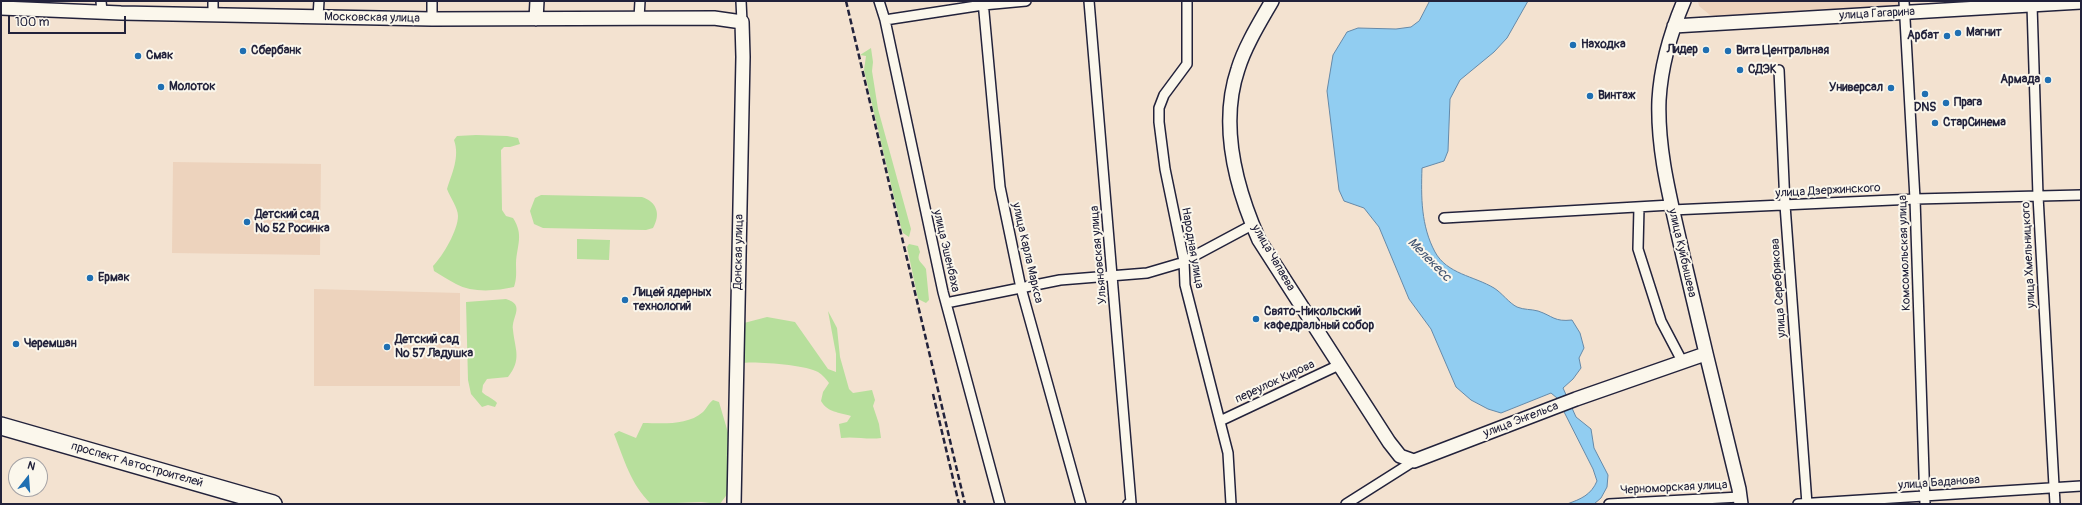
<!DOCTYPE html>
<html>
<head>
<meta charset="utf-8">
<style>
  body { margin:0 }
  #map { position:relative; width:2082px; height:505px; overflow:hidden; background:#f3e2d0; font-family:Pangolin,sans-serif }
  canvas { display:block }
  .frame { position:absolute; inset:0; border:2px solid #22223b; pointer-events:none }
  .north { position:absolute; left:8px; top:457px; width:40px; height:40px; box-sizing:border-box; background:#fbf7ec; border:1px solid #a4a2a5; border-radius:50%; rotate:17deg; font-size:11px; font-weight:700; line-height:16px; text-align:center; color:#22223b }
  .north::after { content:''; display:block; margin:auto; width:14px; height:18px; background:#1f6fb2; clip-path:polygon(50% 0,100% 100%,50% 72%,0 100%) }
  .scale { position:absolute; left:8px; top:16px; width:118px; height:18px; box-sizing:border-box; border:2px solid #22223b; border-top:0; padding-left:5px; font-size:12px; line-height:14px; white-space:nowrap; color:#22223b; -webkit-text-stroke:3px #fbf7ec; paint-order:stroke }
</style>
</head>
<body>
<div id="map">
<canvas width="2082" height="505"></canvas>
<div class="frame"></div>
<div class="north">N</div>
<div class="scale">100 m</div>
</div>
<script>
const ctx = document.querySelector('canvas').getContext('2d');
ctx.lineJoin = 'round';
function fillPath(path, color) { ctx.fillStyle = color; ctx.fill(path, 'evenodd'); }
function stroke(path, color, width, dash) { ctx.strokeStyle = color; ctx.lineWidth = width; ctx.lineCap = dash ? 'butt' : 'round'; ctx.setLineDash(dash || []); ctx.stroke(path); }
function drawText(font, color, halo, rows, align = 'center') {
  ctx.font = font + ' Pangolin,sans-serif'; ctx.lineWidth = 4; ctx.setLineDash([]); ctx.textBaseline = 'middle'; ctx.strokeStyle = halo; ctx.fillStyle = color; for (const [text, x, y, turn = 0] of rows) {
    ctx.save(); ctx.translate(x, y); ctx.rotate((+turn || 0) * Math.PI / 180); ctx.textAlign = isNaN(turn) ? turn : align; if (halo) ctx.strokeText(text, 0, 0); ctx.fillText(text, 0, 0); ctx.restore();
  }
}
const built = new Path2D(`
  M1698,1H1900V7L1720,17L1710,15L1699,6Z
  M173,162L321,164L320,255L172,253Z
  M314,289L460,293V386H314Z`);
const green = new Path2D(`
  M871,48L873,62L872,71L878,109L911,229L909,237L903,233L901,227L864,70L866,56L860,55Z
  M476,135L507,136L518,138L520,144L510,147H504L501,150L502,210L506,216L513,218C524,235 517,245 516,263C516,272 517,278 514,287C496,291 472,293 456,284C448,280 441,275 434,271L433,266C443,256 458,230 458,216C458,208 450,197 447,189C452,173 460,157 454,140L457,136Z
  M541,195L642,197C657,202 661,214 653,228L646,230L543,228L534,224L530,211L535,198Z
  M577,239L610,240L609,260L577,259Z
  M909,244L918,246L920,252C916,261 921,261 926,269L929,300L926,303L918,299L907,247Z
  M506,299C526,305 511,317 513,330C515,350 522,359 508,377L487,379L483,385L482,392C487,397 493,398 497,403L495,407L488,405L482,407L471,394L468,380L466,302Z
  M828,311L837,328L840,357L849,389L853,393L872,390L875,400L873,406L879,424L881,438C867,440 855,436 841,438L839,424L847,422L851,416C839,412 828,413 821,401L823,392L829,383C826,379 823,375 818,372C806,365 756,361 741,363L744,323L767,317L795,322L828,369L836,372V354Z
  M713,400L719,402L729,436L728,493L720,504L701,502L651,504C630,483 625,461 614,434L619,431L636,438L643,423C662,423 687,426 703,412C707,408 708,404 713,400Z`);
const water = new Path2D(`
  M1430,1H1528L1507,38L1494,52L1460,80L1450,99L1448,151L1444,161L1422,168C1421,197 1421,226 1435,252C1447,274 1474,276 1494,288C1502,293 1509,303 1517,307C1524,310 1531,309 1538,311C1553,316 1554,322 1572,320L1580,333L1584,348L1579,358L1581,368L1573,379L1563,388L1576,417L1591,429L1594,448L1608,475L1607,487L1601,498L1594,504H1567C1581,499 1591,495 1597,481L1593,469L1557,398L1551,393L1501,413L1488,409L1471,400L1456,387L1431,329L1409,299L1379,227L1364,208L1344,201L1339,190L1327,91L1333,55L1347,32L1358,28L1396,29L1411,27L1419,21Z`);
const street = new Path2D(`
  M101,1L102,12
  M741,1L742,22
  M879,1L885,20L943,292L1000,504
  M983,1L1000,187L1021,288L1081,504
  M1089,1L1131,503L1128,504
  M1187,1V64L1164,95L1159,108V122L1165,169L1184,261L1185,285L1228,453L1231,504
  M1904,1L1915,199L1925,504
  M2032,5L2038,196L2055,504
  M213,15V1
  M318,17L319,1
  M639,18L640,1
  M432,19V1
  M885,20L983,5L1026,1
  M1779,70L1785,205L1807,504
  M1639,207L1638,249L1661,321L1682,361
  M1672,210L1915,199L2081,195
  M1444,218L1671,205
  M946,303L1060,280L1147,273L1181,263L1252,225
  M1220,421L1339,365
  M1346,504L1414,461
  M1609,504L1740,497
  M1798,504L2081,486`);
const secondary = new Path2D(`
  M1272,1C1260,22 1245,46 1238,69C1219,125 1236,188 1259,240L1389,442L1400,456L1414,461L1576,399L1705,354
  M1684,1C1670,34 1661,65 1659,100C1657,153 1672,205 1683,256C1701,334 1720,411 1739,489L1741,504
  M1,8L121,13L432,19L714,18L742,22L743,57L734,504
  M536,19L537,1
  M1674,26L2081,2`);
const highway = new Path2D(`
  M1,426L273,504`);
const rail = new Path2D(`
  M846,1L965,504
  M933,394L959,504`);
const markers = [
  [1958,33,4,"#1f6fb2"],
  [1947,36,4,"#1f6fb2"],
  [1573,45,4,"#1f6fb2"],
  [1706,50,4,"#1f6fb2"],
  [243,51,4,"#1f6fb2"],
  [1728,51,4,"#1f6fb2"],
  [138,56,4,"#1f6fb2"],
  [1740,70,4,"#1f6fb2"],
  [2048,80,4,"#1f6fb2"],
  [161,87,4,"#1f6fb2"],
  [1891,88,4,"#1f6fb2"],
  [1925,94,4,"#1f6fb2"],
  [1590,96,4,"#1f6fb2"],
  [1946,103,4,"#1f6fb2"],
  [1935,123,4,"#1f6fb2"],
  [247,222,4,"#1f6fb2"],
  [90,278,4,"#1f6fb2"],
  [625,300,4,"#1f6fb2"],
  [1256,319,4,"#1f6fb2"],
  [16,344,4,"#1f6fb2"],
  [387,347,4,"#1f6fb2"]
];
const streetNames = [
  ["улица Гагарина",1877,14,-3],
  ["Московская улица",372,18,1],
  ["улица Дзержинского",1828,191,-3],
  ["Народная улица",1192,248,80],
  ["улица Эшенбаха",946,251,77],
  ["Донская улица",739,252,-89],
  ["улица Карла Маркса",1027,253,77],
  ["улица Куйбышева",1682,253,77],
  ["Комсомольская улица",1905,253,-92],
  ["Ульяновская улица",1099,255,-95],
  ["улица Хмельницкого",2029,255,-93],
  ["улица Чапаева",1273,258,60],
  ["улица Серебрякова",1779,288,-94],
  ["переулок Кирова",1275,382,-25],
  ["улица Энгельса",1521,420,-21],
  ["проспект Автостроителей",137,465,16],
  ["улица Баданова",1939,483,-4],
  ["Черноморская улица",1674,488,-3]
];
const poiNames = [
  ["Магнит",1966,33],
  ["Арбат",1939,36,"right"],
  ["Находка",1581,45],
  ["Лидер",1698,50,"right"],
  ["Сбербанк",251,51],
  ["Вита Центральная",1736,51],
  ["Смак",146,56],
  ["СДЭК",1748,70],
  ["Армада",2040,80,"right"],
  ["Молоток",169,87],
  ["Универсал",1883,88,"right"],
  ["Винтаж",1598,96],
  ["Прага",1954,103],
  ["DNS",1925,108,"center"],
  ["СтарСинема",1943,123],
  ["Детский сад",255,215],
  ["№ 52 Росинка",255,229],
  ["Ермак",98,278],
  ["Лицей ядерных",633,293],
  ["технологий",633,307],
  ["Свято-Никольский",1264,312],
  ["кафедральный собор",1264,326],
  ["Детский сад",395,340],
  ["№ 57 Ладушка",395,354],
  ["Черемшан",24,344]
];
const waterNames = [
  ["Мелекесс",1429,260,45]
];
fillPath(built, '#edd3bd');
fillPath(green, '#b7df9c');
fillPath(water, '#91cdf1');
stroke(water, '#6589a8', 1);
stroke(street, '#22223b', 12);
stroke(secondary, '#22223b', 16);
stroke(highway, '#22223b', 20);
stroke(street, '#fbf7ec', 9);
stroke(secondary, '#fbf7ec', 13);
stroke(highway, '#fbf7ec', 17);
stroke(rail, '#22223b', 2.5, [6, 3]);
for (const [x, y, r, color] of markers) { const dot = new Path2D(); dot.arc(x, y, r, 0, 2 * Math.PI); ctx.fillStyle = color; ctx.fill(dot); stroke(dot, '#fbf7ec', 1.5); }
drawText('12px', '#22223b', '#fbf7ec', streetNames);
drawText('bold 12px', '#22223b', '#fbf7ec', poiNames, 'left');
drawText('italic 13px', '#435572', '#fbf7ec', waterNames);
</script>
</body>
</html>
